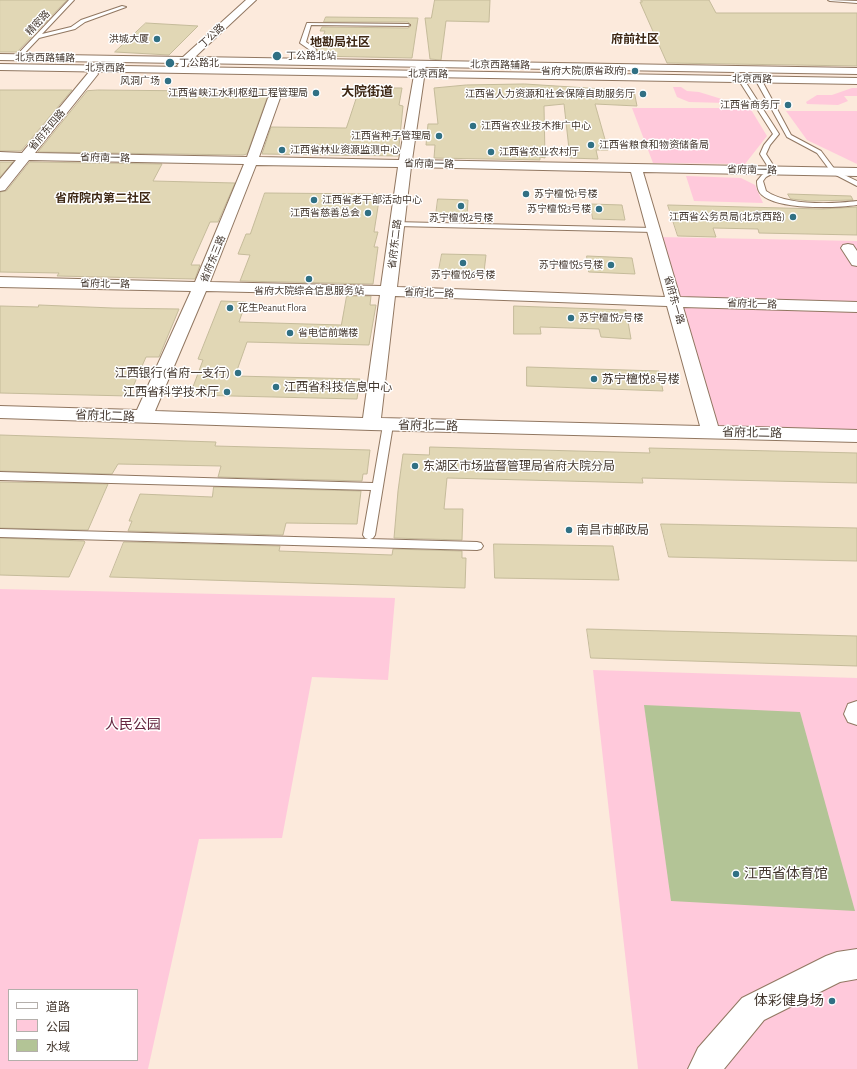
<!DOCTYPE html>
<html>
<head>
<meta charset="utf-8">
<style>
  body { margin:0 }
  #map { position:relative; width:857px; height:1069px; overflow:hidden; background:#fceadc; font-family:"Alegreya Sans","Noto Sans SC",sans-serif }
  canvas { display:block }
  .legend { position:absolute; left:8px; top:989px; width:130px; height:72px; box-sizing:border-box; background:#fff; border:1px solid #b4afab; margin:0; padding:5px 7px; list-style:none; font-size:12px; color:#43372e }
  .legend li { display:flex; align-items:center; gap:8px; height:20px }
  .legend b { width:20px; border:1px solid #b4afab }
</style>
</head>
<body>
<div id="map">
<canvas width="857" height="1069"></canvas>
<ul class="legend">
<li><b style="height:5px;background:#fff"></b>道路</li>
<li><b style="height:11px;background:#ffc9db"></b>公园</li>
<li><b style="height:11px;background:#b3c496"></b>水域</li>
</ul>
</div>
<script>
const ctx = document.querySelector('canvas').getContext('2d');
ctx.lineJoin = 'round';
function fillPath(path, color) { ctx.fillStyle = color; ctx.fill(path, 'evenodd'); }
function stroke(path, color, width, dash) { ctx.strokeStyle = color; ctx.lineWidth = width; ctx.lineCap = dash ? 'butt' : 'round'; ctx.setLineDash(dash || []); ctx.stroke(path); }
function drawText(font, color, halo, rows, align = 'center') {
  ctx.font = font + ' "Alegreya Sans","Noto Sans SC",sans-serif'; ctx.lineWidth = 3; ctx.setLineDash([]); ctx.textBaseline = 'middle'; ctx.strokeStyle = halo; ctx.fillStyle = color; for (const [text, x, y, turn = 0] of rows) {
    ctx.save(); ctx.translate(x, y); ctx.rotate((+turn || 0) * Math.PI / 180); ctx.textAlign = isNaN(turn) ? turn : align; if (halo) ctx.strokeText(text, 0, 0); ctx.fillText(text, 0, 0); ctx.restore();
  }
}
const green = new Path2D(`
  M673,87H681L687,91L699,92L725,100L726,103L689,102L677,97Z
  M852,88H857V96H844L848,101L838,105L807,104L806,102L817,95H832Z
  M632,108H750L767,136L745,164L653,163Z
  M786,111H857V164L807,140Z
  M686,176L741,178L755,185L763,203L694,201Z
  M658,237L857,241V431L715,429Z
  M0,589L395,598L388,680L312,677L282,838L199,839L148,1069H0ZM9,990H137V1060H9Z
  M593,670L857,678V1069H638Z`);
const water = new Path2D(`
  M644,705L800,712L855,911L671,901Z`);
const building = new Path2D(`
  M0,0H67L17,52H0Z
  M435,0H490L489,22L446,21L441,60L430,59L425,18H431Z
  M641,0H709L716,13H857V66L667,63L640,2H642Z
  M326,17L418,18L412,58L315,56L325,31H320L322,27L408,28L411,26L408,22H324Z
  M146,23L198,26L169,55L115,52Z
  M525,84L634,91L637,106L595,104L608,150H596L598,159L570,158L564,104L544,106L545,158L540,157V160L434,158L435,145H426L428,124H438L434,88L466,85Z
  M360,88H402L399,105L403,106L398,156L262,154L271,127L346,128Z
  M0,90H72L21,151H0Z
  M98,90L202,91V93L271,94L267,98L247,154L243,155L38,152L87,91Z
  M0,162H13L0,177Z
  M30,162L162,164L153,181L235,183L218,222H210L191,265H200L195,279L57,276L59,273L0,272V192L6,191Z
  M265,193L380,194L374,232H378L374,247H378L373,284L240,281L250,255L238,254L246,234H250Z
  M788,194L851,196L853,200L810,201L791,199Z
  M438,199L468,200L467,216L436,215Z
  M591,204L622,205L625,220L593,219Z
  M668,205L822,209L857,207V235L759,233L758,229L713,228L716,237L678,236Z
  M442,254L486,255L484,272L439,270Z
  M587,256L632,258L635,274L589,272Z
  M347,296H371L370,305H376L369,345L247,342L235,376L360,379L357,399L190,395L203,360L198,359L221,301L246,302L239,322L341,325Z
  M39,305L113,308L179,309L159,357H146L129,396L0,393V306L38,307Z
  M514,306L626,310L631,339L601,337L599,329L540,327L541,334H514Z
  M527,367L659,371L663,391L527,386Z
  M0,435L216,442L215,446L370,450L367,474H363L362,481L218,477L221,466L118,464L112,474L0,471Z
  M430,447L650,453L649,448L857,453V483L642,478L643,483L447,478L444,509H463L462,540L394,538L398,491L403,454L429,455Z
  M0,482L108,484L88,530L0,528Z
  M214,487L361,491L357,524L286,523L283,535L128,531L132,521H129L140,494L212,497Z
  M661,524L857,528V561L669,557Z
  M0,538L84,541L85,542L69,577L0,575Z
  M124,542L280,546L279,551L392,555L393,549L462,551V558H466L465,588L110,577Z
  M494,544L613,546L619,580L495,578Z
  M587,629L857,636V666L591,658Z`);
const lane = new Path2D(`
  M69,0H74L42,34L71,27L81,20L122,6L126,7L85,22L75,29L39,38L20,58H16V56Z
  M828,0L857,1V3L830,1Z
  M307,23L408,24L410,25L408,26L311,25L306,42L316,49L311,62L308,64L305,62L310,50L300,43Z
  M739,78H743L779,134L770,145L766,154L777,171L766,177L763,181L766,191C787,206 832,204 857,201V205C835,208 779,210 762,195C758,192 757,186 757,181L762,175L770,170L760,154L764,145L773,134L738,79Z
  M756,78L761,79L791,135L821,151L836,171L857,181V186L832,173L817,153L787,137L755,79Z
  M394,222L653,228L657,230L653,232L397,226H394Z
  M388,422L393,425L375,535L373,538L370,539L477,542L481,543L483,546L481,549L477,550L0,537V529L368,539L365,538L363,535L371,490L0,480V472L373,483L383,425Z`);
const street = new Path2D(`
  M421,61L426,64L412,160L857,168V176L643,172L680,297L857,302V312L683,307L718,426L857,430V442L371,430L0,418V406L137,410L191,291L0,287V277L195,282L244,164L29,160L5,190L0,191V179L16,160H0V152L22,153L89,72H97L98,74L35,153L247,157L268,98L274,95L280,98L259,157L399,160L416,64ZM256,165L398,167L381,286L210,282ZM411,167L631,172L665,297L397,287ZM206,291L380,295L363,418L155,411ZM395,296L667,306L700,426L381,418Z
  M848,244L853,245L857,251V266L852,265L841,248L843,245Z
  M857,701V725L848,722L844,714L848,704Z
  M857,949V979L840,982L764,1020L724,1069H688L698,1048L742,998L826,956L837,952Z`);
const secondary = new Path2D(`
  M246,0H256L195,57L857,68V74L189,63L186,68L182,69L177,66L179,63L0,60V54L183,57Z`);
const primary = new Path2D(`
  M0,64L857,78V84L0,70Z`);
const markers = [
  [157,39,4,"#307084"],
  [277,56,5,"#307084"],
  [170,63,5,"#307084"],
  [635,71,4,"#307084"],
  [168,81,4,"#307084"],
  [316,93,4,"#307084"],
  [643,94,4,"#307084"],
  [788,105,4,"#307084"],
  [473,126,4,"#307084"],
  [439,136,4,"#307084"],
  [591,145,4,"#307084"],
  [282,150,4,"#307084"],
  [491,152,4,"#307084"],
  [526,194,4,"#307084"],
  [314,200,4,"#307084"],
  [461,206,4,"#307084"],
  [599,209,4,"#307084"],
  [368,213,4,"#307084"],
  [793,217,4,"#307084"],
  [463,263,4,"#307084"],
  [611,265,4,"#307084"],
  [309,279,4,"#307084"],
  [230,308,4,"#307084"],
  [571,318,4,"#307084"],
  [290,333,4,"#307084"],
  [238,373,4,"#307084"],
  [594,379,4,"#307084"],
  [276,387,4,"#307084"],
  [227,392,4,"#307084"],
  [415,466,4,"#307084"],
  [569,530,4,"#307084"],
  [736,874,4,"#307084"],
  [832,1001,4,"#307084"]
];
const farStreetnames = [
  ["精密路",38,23,-47],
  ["丁公路",212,36,-43],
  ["北京西路辅路",45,58,1],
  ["北京西路辅路",500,65,1],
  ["北京西路",105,68,1],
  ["北京西路",428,74,1],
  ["北京西路",752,79,1],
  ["省府东四路",47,130,-50],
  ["省府南一路",105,158,1],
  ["省府南一路",429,164,1],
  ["省府南一路",752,170,1],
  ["省府东二路",395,244,-83],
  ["省府东三路",213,259,-68],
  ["省府北一路",105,284,1],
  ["省府北一路",429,293,2],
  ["省府东一路",674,300,74],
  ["省府北一路",752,304,2]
];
const farPoinames = [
  ["洪城大厦",149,39],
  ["丁公路北站",286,56,"left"],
  ["丁公路北",179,63,"left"],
  ["省府大院(原省政府)",627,71],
  ["风洞广场",160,81],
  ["江西省峡江水利枢纽工程管理局",308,93],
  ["江西省人力资源和社会保障自助服务厅",635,94],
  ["江西省商务厅",780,105],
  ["江西省农业技术推广中心",481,126,"left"],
  ["江西省种子管理局",431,136],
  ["江西省粮食和物资储备局",599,145,"left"],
  ["江西省林业资源监测中心",290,150,"left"],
  ["江西省农业农村厅",499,152,"left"],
  ["苏宁檀悦1号楼",534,194,"left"],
  ["江西省老干部活动中心",322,200,"left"],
  ["苏宁檀悦3号楼",591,209],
  ["江西省慈善总会",360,213],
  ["江西省公务员局(北京西路)",785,217],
  ["苏宁檀悦2号楼",461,218,"center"],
  ["苏宁檀悦5号楼",603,265],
  ["苏宁檀悦6号楼",463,275,"center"],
  ["省府大院综合信息服务站",309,291,"center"],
  ["花生Peanut Flora",238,308,"left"],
  ["苏宁檀悦7号楼",579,318,"left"],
  ["省电信前端楼",298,333,"left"]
];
const farQuarternames = [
  ["府前社区",635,39],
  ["地勘局社区",340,42],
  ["省府院内第二社区",103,198]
];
const poiNames = [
  ["江西银行(省府一支行)",230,373,"right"],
  ["苏宁檀悦8号楼",602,379],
  ["江西省科技信息中心",284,387],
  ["江西省科学技术厅",219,392,"right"],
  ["东湖区市场监督管理局省府大院分局",423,466],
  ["南昌市邮政局",577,530]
];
const streetNames = [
  ["省府北二路",105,416,2],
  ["省府北二路",428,426,1],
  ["省府北二路",752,433,1]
];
const farDistrictnames = [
  ["大院街道",367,92]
];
const nearParknames = [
  ["人民公园",133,725]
];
const nearPoinames = [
  ["江西省体育馆",744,874],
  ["体彩健身场",824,1001,"right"]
];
fillPath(green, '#ffc9db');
fillPath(water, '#b3c496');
fillPath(building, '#e1d7b5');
stroke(building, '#c5bb9a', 1);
stroke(lane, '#917761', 2);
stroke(street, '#917761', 2);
stroke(secondary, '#917761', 2);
stroke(primary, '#917761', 2);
fillPath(lane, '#fff');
fillPath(street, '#fff');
fillPath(secondary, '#fff');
fillPath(primary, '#fff');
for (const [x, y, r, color] of markers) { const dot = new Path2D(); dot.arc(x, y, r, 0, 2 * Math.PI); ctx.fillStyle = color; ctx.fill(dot); stroke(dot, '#fff', 1.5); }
drawText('10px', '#43372e', '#fff', farStreetnames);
drawText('10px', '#43372e', '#fff', farPoinames, 'right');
drawText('bold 12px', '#3e2815', '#fff', farQuarternames);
drawText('12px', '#43372e', '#fff', poiNames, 'left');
drawText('12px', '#43372e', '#fff', streetNames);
drawText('bold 13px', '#3e2815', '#fff', farDistrictnames);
drawText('14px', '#662741', '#fff', nearParknames);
drawText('14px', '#43372e', '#fff', nearPoinames, 'left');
</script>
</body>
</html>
